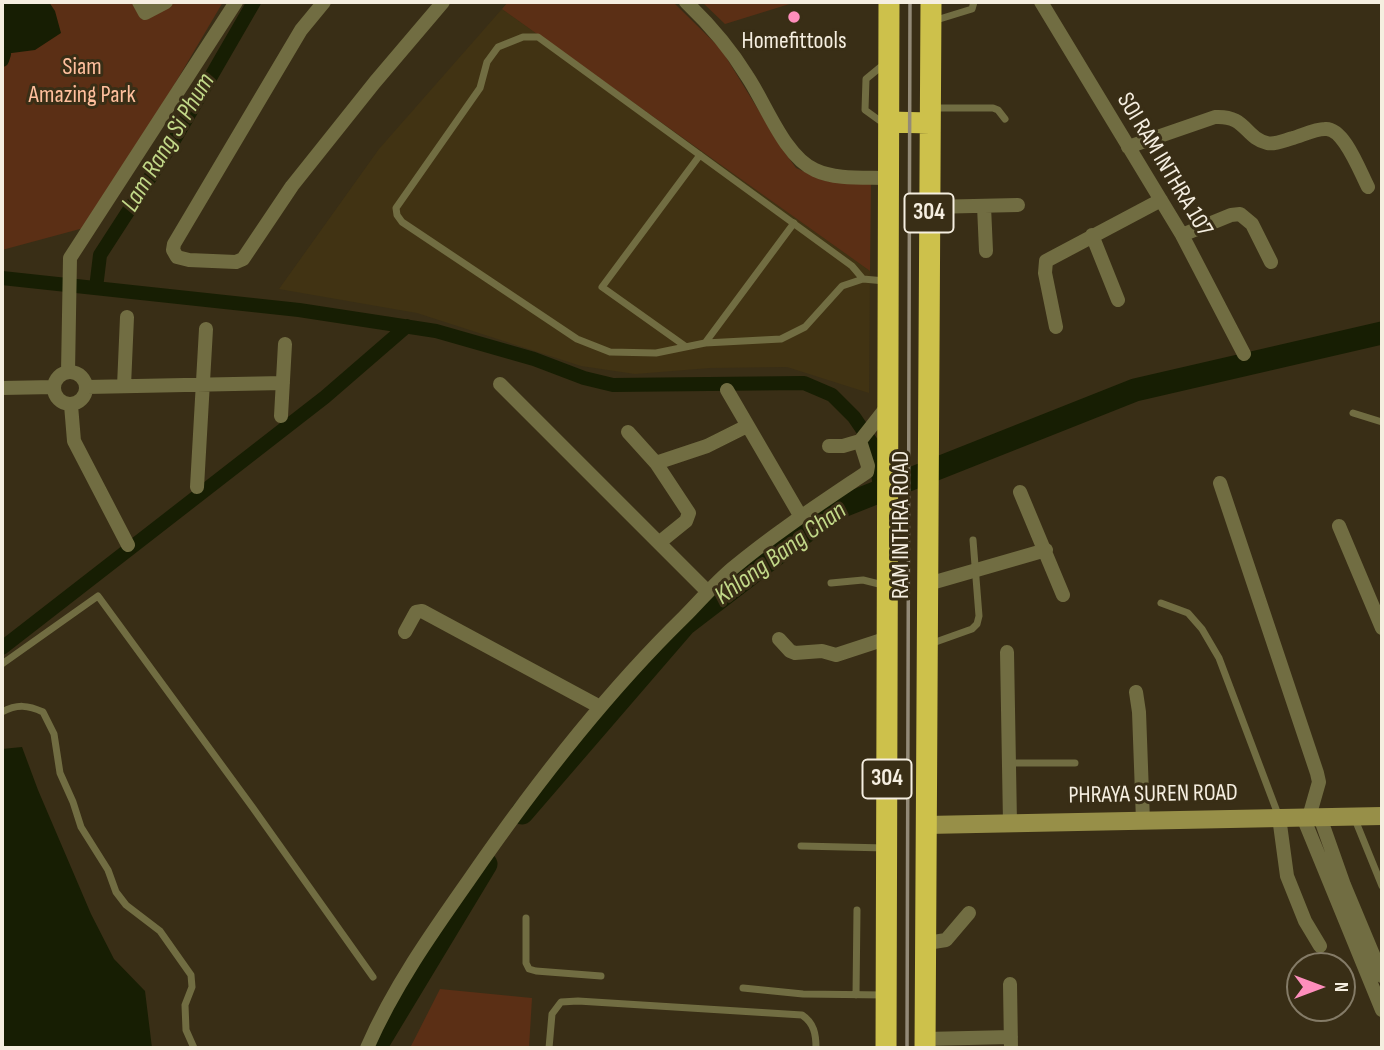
<!DOCTYPE html>
<html>
<head>
<meta charset="utf-8">
<style>
  body { margin:0 }
  #map { position:relative; width:1384px; height:1050px; overflow:hidden; background:#392e16; font-family:"Sofia Sans Condensed",sans-serif }
  canvas { display:block }
  .frame { position:absolute; inset:0; border:4px solid #f5eee0; pointer-events:none }
  .north { position:absolute; left:1286px; top:952px; width:70px; height:70px; box-sizing:border-box; background:#392e16; border:2px solid #847b67; border-radius:50%; rotate:90deg; font-size:19px; font-weight:700; line-height:28px; text-align:center; color:#f5eee0 }
  .north::after { content:''; display:block; margin:auto; width:24px; height:32px; background:#fe8ebc; clip-path:polygon(50% 0,100% 100%,50% 72%,0 100%) }
</style>
</head>
<body>
<div id="map">
<canvas width="1384" height="1050"></canvas>
<div class="frame"></div>
<div class="north">N</div>
</div>
<script>
const ctx = document.querySelector('canvas').getContext('2d');
ctx.lineJoin = 'round';
function fillPath(path, color) { ctx.fillStyle = color; ctx.fill(path, 'evenodd'); }
function stroke(path, color, width, dash) { ctx.strokeStyle = color; ctx.lineWidth = width; ctx.lineCap = dash ? 'butt' : 'round'; ctx.setLineDash(dash || []); ctx.stroke(path); }
function drawText(font, color, halo, rows, align = 'center') {
  ctx.font = font + ' "Sofia Sans Condensed",sans-serif'; ctx.lineWidth = 6; ctx.setLineDash([]); ctx.textBaseline = 'middle'; ctx.strokeStyle = halo; ctx.fillStyle = color; for (const [text, x, y, turn = 0] of rows) {
    ctx.save(); ctx.translate(x, y); ctx.rotate((+turn || 0) * Math.PI / 180); ctx.textAlign = isNaN(turn) ? turn : align; if (halo) ctx.strokeText(text, 0, 0); ctx.fillText(text, 0, 0); ctx.restore();
  }
}
const built = new Path2D(`
  M502,9L870,271L869,393L787,367L710,368L635,374L581,366L417,313L279,289L379,149Z`);
const green = new Path2D(`
  M2,2H223L91,226L2,250Z
  M508,2H673L721,49L783,150L796,168L825,181L871,184L870,271L502,9Z
  M702,2H796L725,24Z
  M440,989L532,998L529,1048H410Z`);
const water = new Path2D(`
  M2,2H49L55,11L61,33L35,50L4,54L2,53Z
  M22,747L38,790L91,914L114,959L145,991L152,1048H2V749Z`);
const canal = new Path2D(`
  M2,60L4,54
  M2,278L299,310L436,331L534,359L584,378L613,385L804,383L832,395L854,417L873,445L880,486
  M96,288L100,255L173,142L254,2
  M2,648L325,397L407,326`);
const river = new Path2D(`
  M522,813L685,624L835,509L1135,390L1382,333
  M375,1048L486,864`);
const lane = new Path2D(`
  M933,21L972,9L974,2
  M934,108H993L998,110L1005,119
  M883,123L865,110L866,79L883,65
  M863,279L852,266L538,37H523L498,47L487,62L480,88L396,208L397,215L402,222L577,339L610,352L656,353L705,343L781,339L805,327L842,286L863,279L885,281
  M705,343L794,223
  M685,346L602,287L700,155
  M1353,413L1382,422
  M831,583L863,580L883,585
  M1161,603L1188,613L1202,629L1219,658L1279,817
  M930,644L972,629L977,624L979,616L973,540
  M2,664L98,596L253,808L373,977
  M2,712C17,704 28,705 43,712L54,734L60,773L73,802L81,827L108,870L116,892L126,905L160,931L191,975L192,987L185,1005L186,1030L194,1048
  M1009,763H1075
  M1354,817L1382,886
  M801,846L886,848
  M526,918V963L529,969L536,971L601,976
  M743,988L803,994L885,995
  M856,995L857,910
  M549,1048L552,1014L561,1002L578,1001L802,1015C814,1023 816,1034 816,1048`);
const street = new Path2D(`
  M139,2L145,13L166,2
  M324,2L301,30L174,244L173,250L177,257L189,260L236,262L243,259L292,186L375,82L443,2
  M686,2C709,24 730,48 747,76C766,104 784,156 815,170C836,180 866,177 889,178
  M1041,2L1182,235L1244,354
  M1128,147L1215,117C1246,115 1245,138 1267,143C1275,145 1285,140 1293,138C1303,135 1315,129 1325,129C1344,127 1360,172 1368,187
  M984,206L986,251
  M929,207L1018,205
  M1092,235L1118,300
  M1182,235L1231,215L1240,214L1252,224L1271,262
  M1056,327L1045,273L1046,261L1161,200
  M54 388a16 16 0 1 1 32 0a16 16 0 1 1-32 0Z
  M68,372L70,258L236,2
  M500,384L708,592
  M124,386L127,317
  M87,387L283,383
  M2,388L54,387
  M727,390L801,517
  M71,405L74,441L128,545
  M281,416L285,344
  M628,432L656,463L707,446L747,426
  M829,446H843L860,441
  M656,463L689,513L686,521L660,542
  M1220,483L1317,773L1319,782L1309,817
  M197,487L206,329
  M1020,492L1063,595
  M1339,526L1382,628
  M928,584L1046,550
  M405,632L416,612L422,611L600,707
  M779,639L790,651L795,653L822,651L836,655L888,638
  M1007,652L1010,823
  M1136,692L1139,712L1143,821
  M1279,817L1287,876L1305,921L1320,946
  M1303,817L1382,1010
  M1320,817L1344,885L1382,976
  M927,943L946,940L969,913
  M1010,984L1011,1048
  M925,1039L1011,1037
  M367,1048C393,988 431,934 469,880C533,787 603,696 684,617C700,601 715,583 733,568C775,533 821,503 867,472L868,466L860,441L889,404`);
const secondary = new Path2D(`
  M926,825L1382,816`);
const highway = new Path2D(`
  M889,122L930,123
  M886,1048L889,2
  M925,1048L931,2`);
const rail = new Path2D(`
  M907,1048L910,2`);
const markers = [
  [794,17,7,"#fe8ebc"]
];
const shields = [
  [929,213,49],
  [887,779,49]
];
const shieldNames = [
  ["304",929,213],
  ["304",887,779]
];
const poiNames = [
  ["Homefittools",794,42]
];
const parkNames = [
  ["Siam",82,68],
  ["Amazing Park",82,96]
];
const streetNames = [
  ["SOI RAM INTHRA 107",1164,165,59],
  ["RAM INTHRA ROAD",902,525,-90],
  ["PHRAYA SUREN ROAD",1153,795,-1]
];
const waterNames = [
  ["Lam Rang Si Phum",169,143,-59],
  ["Khlong Bang Chan",781,554,-36]
];
fillPath(built, '#413313');
fillPath(green, '#5b2f15');
fillPath(water, '#171e03');
stroke(canal, '#171e03', 14);
stroke(river, '#171e03', 23);
stroke(lane, '#716d42', 7);
stroke(street, '#716d42', 14);
stroke(secondary, '#978f48', 18);
stroke(highway, '#cdc14b', 21);
stroke(rail, '#938a77', 3.5);
for (const [x, y, r, color] of markers) { const dot = new Path2D(); dot.arc(x, y, r, 0, 2 * Math.PI); ctx.fillStyle = color; ctx.fill(dot); stroke(dot, '#392e16', 2.5); }
for (const [x, y, w] of shields) { const box = new Path2D(); box.roundRect(x - w / 2, y - 19.5, w, 39, 5); ctx.fillStyle = '#392e16'; ctx.fill(box); stroke(box, '#f5eee0', 2); }
drawText('bold 23px', '#f5eee0', null, shieldNames);
drawText('24px', '#f5eee0', '#392e16', poiNames);
drawText('24px', '#ffc09e', '#392e16', parkNames);
drawText('24px', '#f5eee0', '#392e16', streetNames);
drawText('italic 26px', '#c2d888', '#392e16', waterNames);
</script>
</body>
</html>
